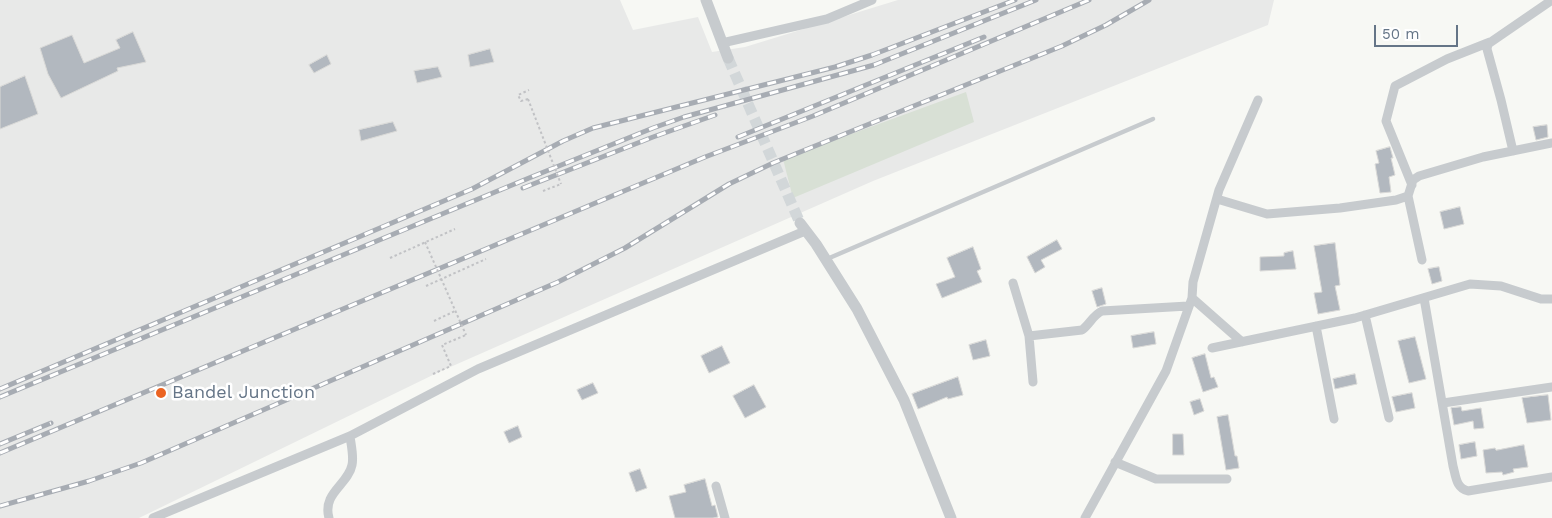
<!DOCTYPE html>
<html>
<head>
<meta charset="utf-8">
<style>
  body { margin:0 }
  #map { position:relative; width:1552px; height:518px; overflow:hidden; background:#f7f8f4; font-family:"Work Sans",sans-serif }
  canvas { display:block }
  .scale { position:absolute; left:1374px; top:25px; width:84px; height:22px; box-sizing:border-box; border:2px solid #657587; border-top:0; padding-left:6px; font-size:15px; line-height:18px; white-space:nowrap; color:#657587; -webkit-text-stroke:4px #fff; paint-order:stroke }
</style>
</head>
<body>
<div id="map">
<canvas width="1552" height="518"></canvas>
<div class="scale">50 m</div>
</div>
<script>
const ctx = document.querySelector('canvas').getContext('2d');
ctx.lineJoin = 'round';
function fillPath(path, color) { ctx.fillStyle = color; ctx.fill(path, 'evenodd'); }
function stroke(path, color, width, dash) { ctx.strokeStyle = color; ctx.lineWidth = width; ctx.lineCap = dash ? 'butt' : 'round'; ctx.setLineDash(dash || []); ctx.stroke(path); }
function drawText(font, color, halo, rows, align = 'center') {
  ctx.font = font + ' "Work Sans",sans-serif'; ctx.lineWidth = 5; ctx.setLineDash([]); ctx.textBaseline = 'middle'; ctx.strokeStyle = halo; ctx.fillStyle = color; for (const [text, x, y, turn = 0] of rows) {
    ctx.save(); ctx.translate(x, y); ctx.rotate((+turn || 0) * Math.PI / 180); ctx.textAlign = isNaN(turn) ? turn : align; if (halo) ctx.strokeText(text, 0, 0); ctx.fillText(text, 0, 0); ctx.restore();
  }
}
const built = new Path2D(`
  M0,0H620L633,30L698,17L712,52L745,47L898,0H1274L1268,25L873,181L439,372L139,518H0Z`);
const green = new Path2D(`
  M966,92L974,122L793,198L783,159Z`);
const building = new Path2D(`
  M133,32L146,62L117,68L118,71L61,98L48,74L40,48L72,35L84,63L120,48L116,40Z
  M490,49L494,62L470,67L468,55Z
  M327,55L331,64L314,73L309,65Z
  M438,67L442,77L417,83L414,71Z
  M25,76L38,114L0,129V87Z
  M393,122L397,131L361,141L359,130Z
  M1547,125L1548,137L1536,140L1533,127Z
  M1390,147L1393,158H1391L1395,175L1389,177L1391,192L1380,193L1375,164L1379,163L1376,151Z
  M1460,207L1464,224L1444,229L1440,212Z
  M1057,240L1062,249L1041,260L1045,267L1035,273L1027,257Z
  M1335,243L1340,285L1335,286L1340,310L1318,314L1314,293L1322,292L1314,246Z
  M973,247L981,269L977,271L982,282L942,298L936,284L955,277L947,258Z
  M1293,251L1296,269L1260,271V257L1284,256V253Z
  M1439,267L1442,281L1432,284L1428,269Z
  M1102,288L1106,304L1097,307L1092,291Z
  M1154,332L1156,344L1133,348L1131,336Z
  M1415,337L1426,379L1409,383L1398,341Z
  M986,340L990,356L973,360L969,345Z
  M722,346L730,363L709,373L701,356Z
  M1205,354L1211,378L1214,377L1218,387L1203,392L1192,358Z
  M1355,374L1357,384L1335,389L1333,379Z
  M958,377L963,395L948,399L947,397L918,409L912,394Z
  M593,383L598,393L582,400L577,390Z
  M754,385L766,407L745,418L733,396Z
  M1412,393L1415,408L1396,412L1392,397Z
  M1548,395L1551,420L1527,423L1522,398Z
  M1200,399L1204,411L1194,415L1190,402Z
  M1461,407L1462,411L1481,408L1484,428L1474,429L1473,421L1454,425L1451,408Z
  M1228,415L1235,456H1237L1239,468L1226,470L1217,417Z
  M518,426L522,437L509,443L504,432Z
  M1173,434H1183L1184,455H1173Z
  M1475,442L1477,456L1461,459L1459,445Z
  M1524,445L1528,467L1513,469L1514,472L1503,475L1502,472L1486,473L1483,450L1495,448L1496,450Z
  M640,469L647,488L636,492L629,473Z
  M705,479L712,506L715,505L718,517L713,518H675L669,496L686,492L684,485Z`);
const tertiaryTunnel = new Path2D(`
  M728,58L800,223`);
const path = new Path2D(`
  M528,99L521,101L518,95L529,90
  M543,191L561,184
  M390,258L455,229
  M426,286L486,259
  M434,321L455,311
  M433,374L451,366L442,345L466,335`);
const service = new Path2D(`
  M827,259L1153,119`);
const minor = new Path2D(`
  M722,43L827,19L872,0
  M1513,151L1501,100L1487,49L1488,44L1552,0
  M1412,185L1386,121L1395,86L1447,59L1490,42
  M1408,196L1422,260
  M1217,199L1267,214L1340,208L1396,200L1408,196L1413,180L1419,176L1483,157L1552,143
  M1013,283L1029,336L1033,382
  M1192,298L1242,342
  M1424,298L1453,466C1456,477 1456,488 1468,491L1552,477
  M1365,315L1389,418
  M1316,326L1334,419
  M1029,336L1082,330C1090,324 1093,315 1102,311L1188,306
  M1212,348L1355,318L1470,284L1501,286L1541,299H1552
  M1443,403L1552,387
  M1115,462L1156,479H1227
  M716,486L725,518
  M153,518L350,436L478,369L805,231
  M329,518C322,493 348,485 352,465C354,456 351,445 350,436
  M1085,518L1166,371L1192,298L1193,282L1219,190L1258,100`);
const tertiary = new Path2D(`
  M706,0L728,58
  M800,223L816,244L857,309L904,400L951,518`);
const rail = new Path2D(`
  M738,137L984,37
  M523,188L653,137L715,115
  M0,389L472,189L563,141L593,128L835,67L872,55L1015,0
  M0,397L529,178L653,128L684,117L874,65L1036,0
  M0,444L51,423
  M0,453L705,157L813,116L1089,0
  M0,506L89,481L141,463L558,282L625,248L729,184L773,163L1062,46L1106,25L1149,0`);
const pathBridge = new Path2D(`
  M528,99L561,184
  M425,242L466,335`);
const markers = [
  [161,393,6,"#eb6321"]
];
const poiNames = [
  ["Bandel Junction",172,393]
];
fillPath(built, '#e8e9e8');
fillPath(green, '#d8e0d5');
fillPath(building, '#b2b8bf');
stroke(building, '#d9d9d7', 1);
stroke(tertiaryTunnel, '#d2d7d9', 11, [11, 5.5]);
stroke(path, '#c1c2c5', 2, [2.5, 2.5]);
stroke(service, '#c7cbce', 4.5);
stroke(minor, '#c7cbce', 9);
stroke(tertiary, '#c7cbce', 11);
stroke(rail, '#a7acb3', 5);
stroke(rail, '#fff', 3, [9]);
stroke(pathBridge, '#c1c2c5', 2, [2.5, 2.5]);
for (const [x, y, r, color] of markers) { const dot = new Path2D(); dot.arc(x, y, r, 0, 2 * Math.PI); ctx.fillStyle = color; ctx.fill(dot); stroke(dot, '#fff', 2); }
drawText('18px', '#657587', '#fff', poiNames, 'left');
</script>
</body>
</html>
